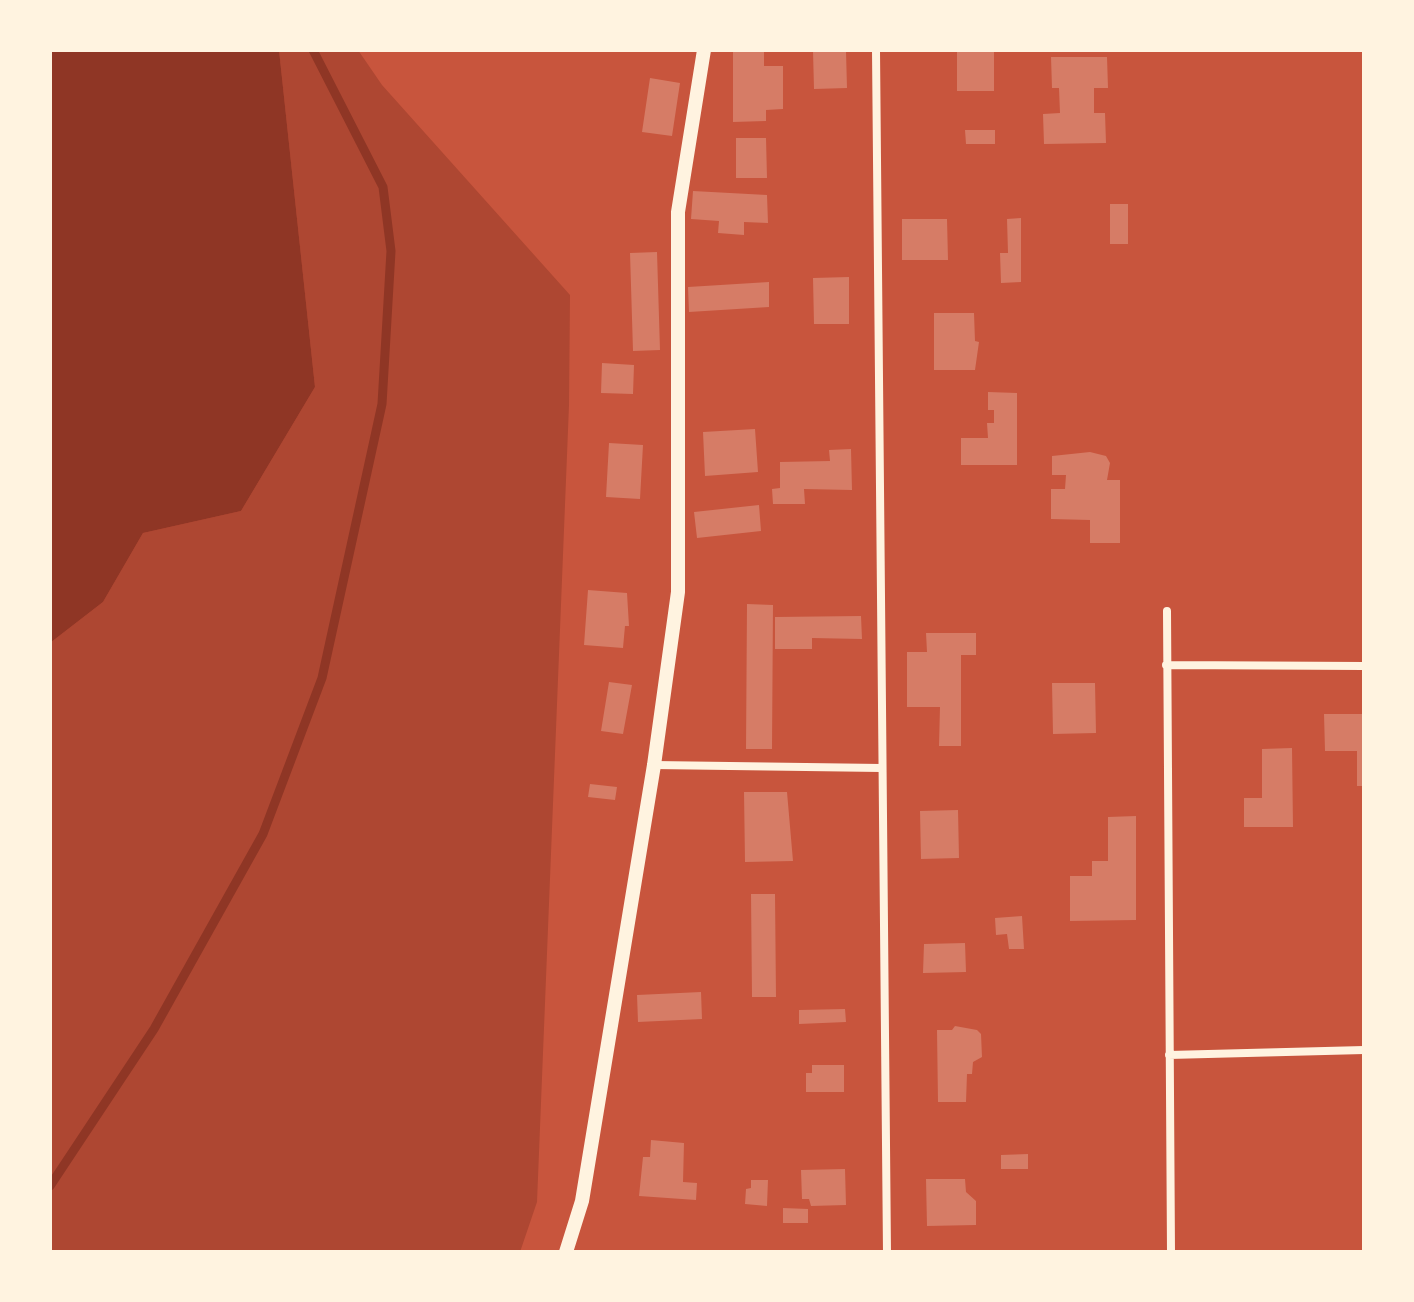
<!DOCTYPE html>
<html>
<head>
<meta charset="utf-8">
<style>
  body { margin:0 }
  #map { position:relative; width:1414px; height:1302px; overflow:hidden; background:#c8553d; font-family:Figtree,sans-serif }
  canvas { display:block }
  .frame { position:absolute; inset:0; border:52px solid #fff3e0; pointer-events:none }
</style>
</head>
<body>
<div id="map">
<canvas width="1414" height="1302"></canvas>
<div class="frame"></div>
</div>
<script>
const ctx = document.querySelector('canvas').getContext('2d');
ctx.lineJoin = 'round';
function fillPath(path, color) { ctx.fillStyle = color; ctx.fill(path, 'evenodd'); }
function stroke(path, color, width, dash) { ctx.strokeStyle = color; ctx.lineWidth = width; ctx.lineCap = dash ? 'butt' : 'round'; ctx.setLineDash(dash || []); ctx.stroke(path); }
const green = new Path2D(`
  M279,50H358L382,85L570,295L569,405L537,1202L520,1252H50V643L103,602L143,533L241,511L315,387Z`);
const water = new Path2D(`
  M50,50H279L315,387L241,511L143,533L103,602L50,643Z`);
const stream = new Path2D(`
  M50,1186L154,1029L263,834L322,678L382,404L391,251L383,187L313,50`);
const building = new Path2D(`
  M733,50H764V66H783V109L766,110V121L733,122Z
  M957,50H994V91H957Z
  M813,51H846L847,88L814,89Z
  M1051,57H1107L1108,88H1094V113H1105L1106,143L1044,144L1043,114L1060,113L1059,88H1052Z
  M650,78L680,83L672,136L642,132Z
  M965,130H995V144H966Z
  M736,138H766L767,178H736Z
  M693,191L767,195L768,223L744,222V235L718,233L719,221L691,219Z
  M1110,204H1128V244H1110Z
  M1021,218V282L1001,283L1000,253H1008L1007,219Z
  M902,219H947L948,260H902Z
  M657,252L660,350L633,351L630,253Z
  M849,277V324H814L813,278Z
  M769,282V307L689,312L688,287Z
  M934,313H974L975,341L979,342L975,370H934Z
  M602,363L634,365L633,394L601,393Z
  M988,392L1017,393V465H961V438H988L987,423H994V410H988Z
  M755,429L758,472L705,476L703,432Z
  M609,443L643,445L640,499L606,497Z
  M851,449L852,490L804,489L805,504H773L772,489L780,488V462L830,461L829,450Z
  M1090,452L1106,456L1110,463L1107,480H1120V543H1090V520L1051,519V489H1065L1066,475H1052V456Z
  M759,505L761,531L697,538L694,512Z
  M588,590L627,593L629,626H625L623,648L584,645Z
  M747,604L773,605L772,749H746Z
  M861,616L862,639L812,638V649H775V617Z
  M926,633H976V655H961V746H939L940,707H907V652H927Z
  M609,682L632,685L623,734L601,731Z
  M1052,683H1095L1096,733L1053,734Z
  M1324,714H1364V786H1357V751H1325Z
  M1292,748L1293,827H1244V798H1262V749Z
  M590,784L617,787L615,800L588,797Z
  M744,792H787L793,861L745,862Z
  M958,810L959,858L921,859L920,811Z
  M1136,816V920L1070,921V876H1092V861H1108V817Z
  M751,894H775L776,997H752Z
  M1022,916L1024,949H1009L1007,934L996,935L995,918Z
  M965,943L966,972L923,973L924,944Z
  M701,992L702,1019L638,1022L637,995Z
  M845,1009L846,1022L799,1024V1010Z
  M955,1026L977,1030L981,1034L982,1057L973,1062L972,1074H967L966,1102H938L937,1030H952Z
  M812,1065H844V1092H806V1073H812Z
  M651,1140L684,1143L683,1182L697,1183L696,1200L639,1196L643,1157H650Z
  M1028,1154V1169H1001V1155Z
  M845,1169L846,1205L811,1206L809,1199H802L801,1170Z
  M926,1179H965L966,1192L976,1201V1225L927,1226Z
  M751,1180H768L767,1206L745,1204L746,1189L751,1188Z
  M783,1208L808,1209V1223H783Z`);
const minor = new Path2D(`
  M876,50L887,1252
  M1167,611L1171,1252
  M1166,665L1364,666
  M654,765L881,768
  M1169,1055L1364,1050`);
const tertiary = new Path2D(`
  M566,1252L582,1201L654,765L678,592V212L704,50`);
fillPath(green, '#ae4732');
fillPath(water, '#8f3625');
stroke(stream, '#8f3625', 9);
fillPath(building, '#d67c66');
stroke(minor, '#fff3e0', 8);
stroke(tertiary, '#fff3e0', 14);
</script>
</body>
</html>
